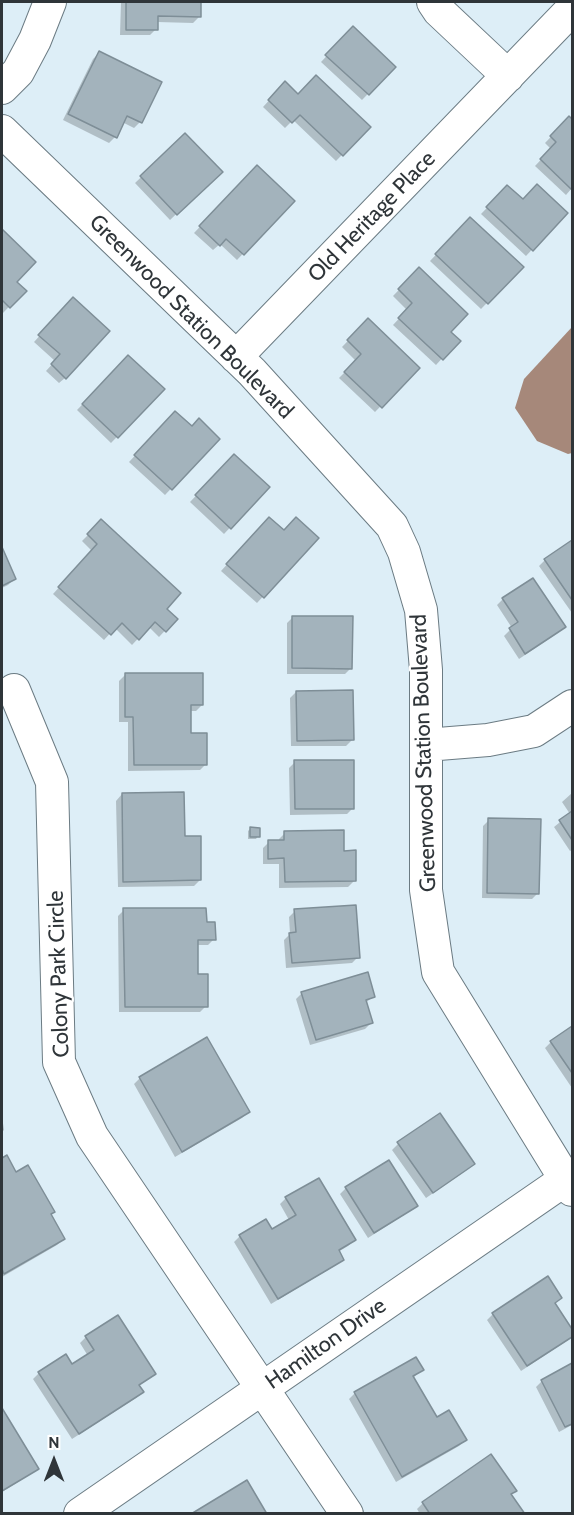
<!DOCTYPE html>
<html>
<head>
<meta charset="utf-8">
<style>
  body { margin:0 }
  #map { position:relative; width:574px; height:1515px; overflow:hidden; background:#ddeef7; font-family:Cabin,sans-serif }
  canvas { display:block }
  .frame { position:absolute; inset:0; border:3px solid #2f3539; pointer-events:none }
  .north { position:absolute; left:24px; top:1431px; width:60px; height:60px; -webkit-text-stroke:4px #fff; paint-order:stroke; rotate:0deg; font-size:16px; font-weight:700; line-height:24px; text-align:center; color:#2f3539 }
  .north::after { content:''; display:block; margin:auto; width:21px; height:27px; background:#2f3539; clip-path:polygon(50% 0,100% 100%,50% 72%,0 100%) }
</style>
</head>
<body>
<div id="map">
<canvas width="574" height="1515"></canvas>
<div class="frame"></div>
<div class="north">N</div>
</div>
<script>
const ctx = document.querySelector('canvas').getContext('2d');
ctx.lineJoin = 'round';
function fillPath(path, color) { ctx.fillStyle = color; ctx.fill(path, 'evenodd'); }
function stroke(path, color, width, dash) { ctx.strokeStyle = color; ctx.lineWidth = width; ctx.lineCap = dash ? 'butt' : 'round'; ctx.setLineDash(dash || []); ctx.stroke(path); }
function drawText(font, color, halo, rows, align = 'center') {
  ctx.font = font + ' Cabin,sans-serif'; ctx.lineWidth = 4.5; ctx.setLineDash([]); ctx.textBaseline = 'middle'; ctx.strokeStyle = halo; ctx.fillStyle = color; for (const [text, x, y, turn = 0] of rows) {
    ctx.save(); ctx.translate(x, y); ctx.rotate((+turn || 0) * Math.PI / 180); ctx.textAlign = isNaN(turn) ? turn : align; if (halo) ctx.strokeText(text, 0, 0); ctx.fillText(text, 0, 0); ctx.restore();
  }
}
const water = new Path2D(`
  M572,327V453L568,454L537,441L515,408L524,379Z`);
const shadow = new Path2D(`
  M121,2H199V17L193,23L157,22L156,29L150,35H120Z
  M353,28L394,67L362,100L321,62Z
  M99,53L140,122L134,128L122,122L115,137L109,143L63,120L93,59Z
  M285,83L298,96L369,127L336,161L293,120L285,128L263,107Z
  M569,118L572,121V188L566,195L535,166L551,149L545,143Z
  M185,135L220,172L170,220L135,183Z
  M257,167L293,201L237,260L220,244L213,250L194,233Z
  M507,187L523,201L566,213L526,256L481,214Z
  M470,219L522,267L481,309L430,261Z
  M2,231L34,262L15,282L24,291L3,313L2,311Z
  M419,269L449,332L458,341L436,365L393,325L407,310L393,296Z
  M73,299L65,378L59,383L46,371L55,361L34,342Z
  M368,320L418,368L375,412L339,378L356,361L342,347Z
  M128,357L163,389L111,443L77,410Z
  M175,413L191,428L218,439L165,495L129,462Z
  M234,456L268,487L224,534L190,502Z
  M101,522L165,609L176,619L159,637L149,627L132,645L115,628L104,640L53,594L92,551L82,541Z
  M263,525L283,532L317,538L257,603L221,571Z
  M572,542V613L539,566L545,560Z
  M2,550L14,579L8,585L2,588Z
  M503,599L564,627L558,633L519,659L504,636L512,628L497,605Z
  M293,617L351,668L345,674H287V623Z
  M125,675L202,705L196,711H189V735L206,764L200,770L128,771V722H119V681Z
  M296,692L352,740L346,746H291L290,698Z
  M295,762L353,808L347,814L290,815L289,768Z
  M572,793V850L570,851L554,827L570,814L562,802Z
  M122,794L183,837L200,880L194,886L118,887L116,801Z
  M489,820L538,893L532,899L482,898L483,826Z
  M250,829L258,836L256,839H248V831Z
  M285,833L343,852L354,881L348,887L279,888V864H263V848L269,842H279V839Z
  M124,910L205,924L214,939L208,945H197V975L206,1006L200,1012H119L118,916Z
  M295,911L358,957L352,963L286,968L284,940L290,934L289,917Z
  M302,993L373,997L365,1003L371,1023L365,1029L310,1045L296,999Z
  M572,1028V1088L545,1048L551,1042Z
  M207,1040L248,1112L242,1118L175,1157L134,1084L140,1078Z
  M439,1115L473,1164L467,1170L426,1198L392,1150L398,1144Z
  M2,1116L4,1130L2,1132Z
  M6,1157L16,1174L50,1215L63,1239L57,1245L2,1277V1159Z
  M346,1188L416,1205L410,1211L368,1238L340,1194Z
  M286,1198L354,1240L348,1246L338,1252L342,1259L336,1265L271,1304L234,1242L240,1236L272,1231L289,1220L280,1204Z
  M560,1298L554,1304L572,1332V1336L568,1340L521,1371L487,1320L493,1314Z
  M117,1317L154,1374L138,1386L142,1392L136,1398L72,1439L33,1379L39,1373L71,1366L88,1356L80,1343L86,1337Z
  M572,1365V1425L559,1432L536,1387L542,1381Z
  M422,1370L413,1378L436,1419L465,1440L459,1446L396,1482L349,1399L355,1393Z
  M2,1411L37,1468L31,1474L2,1492Z
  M515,1490L510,1495L523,1514H420L417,1509L423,1503Z`);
const building = new Path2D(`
  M126,2H201V17L158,16V30H126Z
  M353,26L396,67L369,95L325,55Z
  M99,51L162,82L142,123L127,116L117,138L68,114Z
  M316,75L371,127L343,156L300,115L292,123L268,100L285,81L298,94Z
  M569,116L572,119V190L540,159L556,142L550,136Z
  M185,133L223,172L177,215L140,176Z
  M257,165L295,201L244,255L226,239L220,246L199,226Z
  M537,184L568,213L533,251L486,207L507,185L523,199Z
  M470,217L524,267L488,304L435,254Z
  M2,229L36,262L17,282L27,291L10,308L2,300Z
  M419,267L468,314L451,332L461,341L443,360L398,318L412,303L398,289Z
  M73,297L110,331L66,379L51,364L60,354L38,335Z
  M368,318L420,368L382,408L344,372L361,354L347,340Z
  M128,355L165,389L118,438L82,404Z
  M175,411L192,426L199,418L220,439L172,490L134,455Z
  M234,454L270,487L231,529L195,495Z
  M269,517L284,530L296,517L319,538L264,598L226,564Z
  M101,519L181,593L167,609L178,619L166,632L155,622L139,640L122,623L111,635L58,587L97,544L87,534Z
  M572,540V600L544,559Z
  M2,547L16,579L2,586Z
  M533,578L566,627L525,654L509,628L518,622L502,598Z
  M292,616H353L352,669L292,668Z
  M125,673H203V705H191V733H207V765H134L133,717H125Z
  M353,690L354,740L297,741L296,691Z
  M294,760H354V809H295Z
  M184,792L185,836H201V880L123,882L122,793Z
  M572,811V840L559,820Z
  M488,818L541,819L539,894L487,893Z
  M250,827L260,828V837H250Z
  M344,830V851L356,850V881L285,882L284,858L268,859V840H284V831Z
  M356,905L360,958L292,963L289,933L296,932L294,909Z
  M123,908H206L207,922H215L216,940H198V974H208V1007H125Z
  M368,972L375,997L366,1000L373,1023L316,1040L301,992Z
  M572,1026V1073L550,1041Z
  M207,1037L250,1112L182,1152L139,1077Z
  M440,1113L475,1164L433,1193L397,1142Z
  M7,1155L16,1172L28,1165L55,1212L51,1214L65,1239L4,1274L2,1269V1158Z
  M389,1160L418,1206L374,1233L345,1187Z
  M319,1178L356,1240L339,1250L344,1260L278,1299L239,1235L266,1219L272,1229L296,1215L285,1197Z
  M548,1276L562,1298L555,1303L572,1329V1337L527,1366L492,1313Z
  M118,1315L156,1374L139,1385L144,1392L79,1434L38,1372L66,1354L72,1364L94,1350L85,1336Z
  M416,1357L424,1370L413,1376L437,1417L449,1410L467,1440L402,1477L354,1392Z
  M572,1363V1424L565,1427L541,1380Z
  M2,1408L39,1469L2,1491Z
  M491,1454L517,1491L511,1494L525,1514H430L422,1502Z
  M247,1480L267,1514H191Z`);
const minor = new Path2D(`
  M433,2L439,11L508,76
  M2,88L18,72L35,40L50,2
  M2,131L252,372L392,526L404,552L421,610L426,670V890L438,972L572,1190
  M236,357L572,9
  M14,690L52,782L59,1062L92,1136L347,1514
  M426,745L488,740L534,731L572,706
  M80,1514L572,1175`);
const streetNames = [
  ["Old Heritage Place",372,217,-46],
  ["Greenwood Station Boulevard",191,317,45],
  ["Greenwood Station Boulevard",424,753,-92],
  ["Colony Park Circle",59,974,-92],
  ["Hamilton Drive",326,1344,-35]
];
fillPath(water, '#a6887a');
fillPath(shadow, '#0003');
fillPath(building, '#a3b3bc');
stroke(building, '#7e8e97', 1.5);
stroke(minor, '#6b7b83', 34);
stroke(minor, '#fff', 32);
drawText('22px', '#2f3539', '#fff', streetNames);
</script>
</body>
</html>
